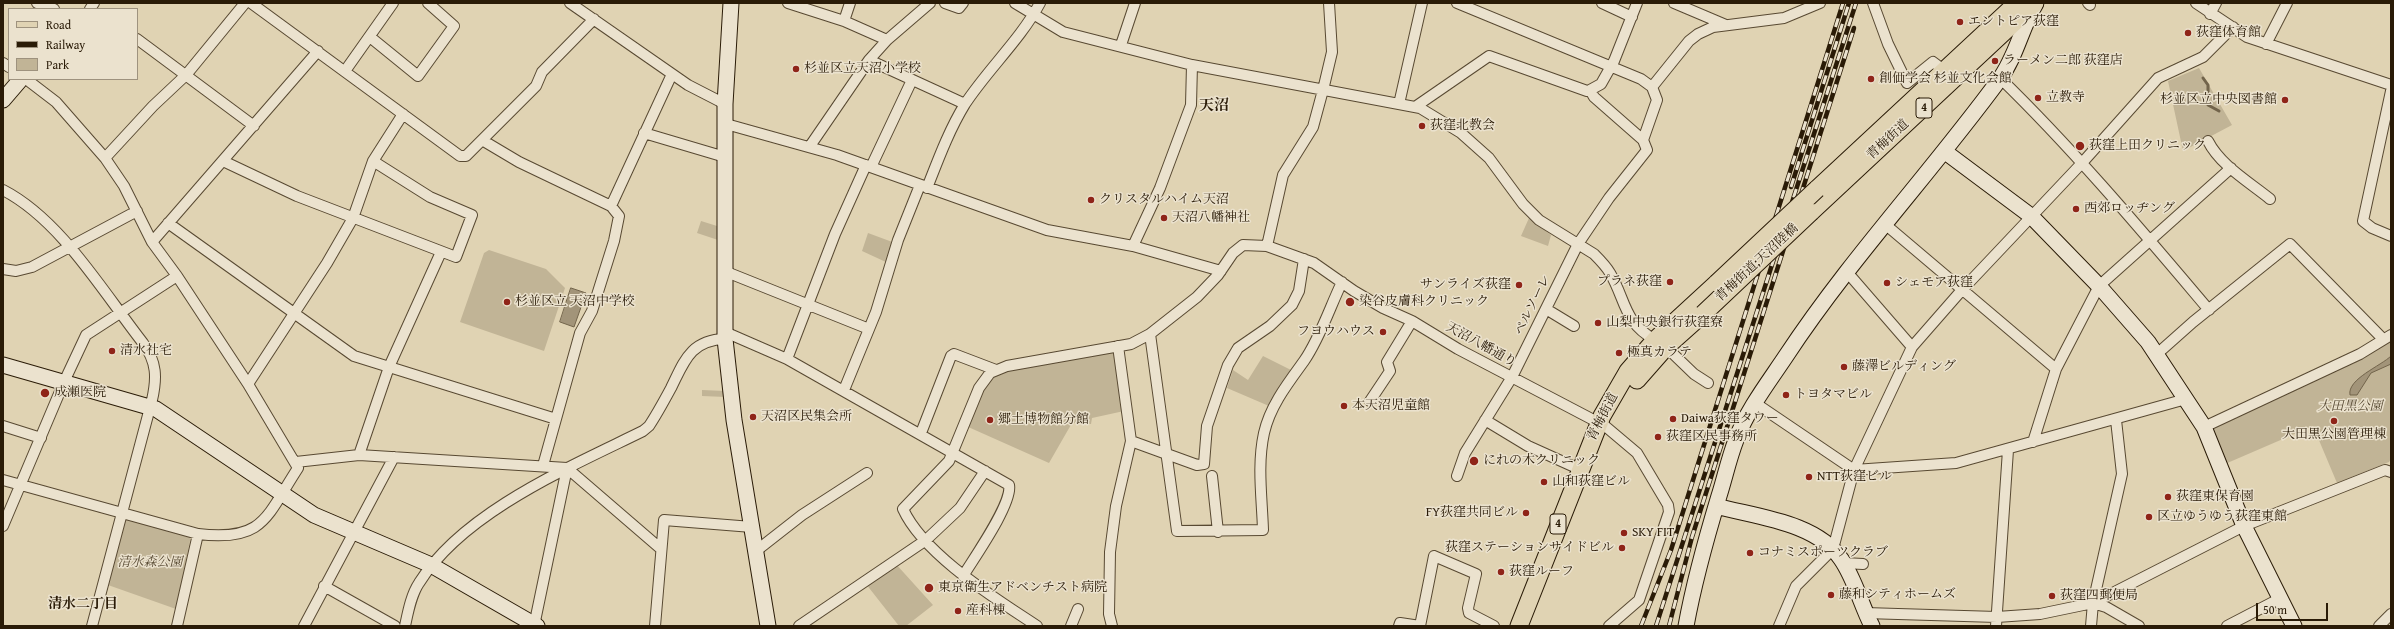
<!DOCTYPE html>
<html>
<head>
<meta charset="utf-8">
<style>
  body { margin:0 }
  #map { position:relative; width:2394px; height:629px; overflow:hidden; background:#e0d3b3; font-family:"Gentium Book Plus",serif }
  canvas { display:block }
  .frame { position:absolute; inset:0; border:4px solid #2a1b07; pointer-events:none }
  .legend { position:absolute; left:8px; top:8px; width:130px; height:72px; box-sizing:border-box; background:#ebe2ce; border:1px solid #9e927e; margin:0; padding:5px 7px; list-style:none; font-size:12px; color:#2a1b07 }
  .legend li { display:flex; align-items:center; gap:8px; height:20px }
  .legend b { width:20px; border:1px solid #9e927e }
  .scale { position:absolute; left:2256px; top:603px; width:72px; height:18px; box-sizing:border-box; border:2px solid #2a1b07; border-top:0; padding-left:5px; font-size:12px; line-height:14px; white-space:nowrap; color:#2a1b07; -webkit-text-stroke:3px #ebe2ce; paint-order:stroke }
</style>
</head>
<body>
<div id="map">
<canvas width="2394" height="629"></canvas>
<div class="frame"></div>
<ul class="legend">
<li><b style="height:5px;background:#e0d3b3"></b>Road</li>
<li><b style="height:5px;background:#2a1b07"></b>Railway</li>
<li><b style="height:11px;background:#c1b496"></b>Park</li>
</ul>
<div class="scale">50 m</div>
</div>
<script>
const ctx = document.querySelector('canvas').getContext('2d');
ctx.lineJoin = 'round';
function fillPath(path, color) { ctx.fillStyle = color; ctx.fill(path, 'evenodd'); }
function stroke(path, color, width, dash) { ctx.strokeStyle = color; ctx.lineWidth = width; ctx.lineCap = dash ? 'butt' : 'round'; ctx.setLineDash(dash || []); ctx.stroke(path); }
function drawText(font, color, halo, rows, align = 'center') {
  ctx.font = font + ' "Gentium Book Plus","Noto Serif JP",serif'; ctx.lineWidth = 3; ctx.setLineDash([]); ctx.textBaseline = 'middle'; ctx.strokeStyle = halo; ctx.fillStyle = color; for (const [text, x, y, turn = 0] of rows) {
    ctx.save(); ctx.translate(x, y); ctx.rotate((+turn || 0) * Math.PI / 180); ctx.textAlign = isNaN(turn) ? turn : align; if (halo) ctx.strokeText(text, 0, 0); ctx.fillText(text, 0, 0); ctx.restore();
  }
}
const green = new Path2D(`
  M2199,68L2232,125L2183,151L2168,81Z
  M1529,218L1551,235L1548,246L1521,236Z
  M701,221L717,226L718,240L697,233Z
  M868,233L895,243L888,263L862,251Z
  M489,250L546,269L565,288L544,351L460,322L484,253Z
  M2391,340V459L2389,462L2337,483L2313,426L2225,464L2213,431L2214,427Z
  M1114,351L1124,411L1092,418L1091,424L1072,423L1049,463L966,426C974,405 986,372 1011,367C1023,364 1036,366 1048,364C1070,360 1092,354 1114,351Z
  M1263,356L1291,370L1269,406L1227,388L1233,370L1248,380Z
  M702,390L725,391L726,397L702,396Z
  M127,516L191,536L176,609L108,585Z
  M895,563L933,605L906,626H899L866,584Z`);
const water = new Path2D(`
  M571,288L586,293L574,327L560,322Z
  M2391,356V364L2371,373L2357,395H2350C2347,379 2381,366 2391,356Z`);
const stream = new Path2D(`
  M2203,78L2208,85V105L2219,111`);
const street = new Path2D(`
  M37,3L54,9
  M251,3L460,156H466L482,140L519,162L611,206L619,216L614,241L592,311L580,333L544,462L545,466
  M570,3L688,85L725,104
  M788,3L844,21L887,40
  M945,3L959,8L963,3
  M1015,3L1063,32L1192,65L1420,108L1461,133L1489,158L1523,204L1539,220L1594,254C1600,260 1606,266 1610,273C1626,300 1623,322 1655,340
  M1457,3L1641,79L1652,87L1657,100L1643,140
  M1602,3L1632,17
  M1674,3L1726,25
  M1873,3L1888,44L1907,83L1933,62L1945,71
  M2088,3L2090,5
  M2196,3L2247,37L2391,85
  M90,9L94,3
  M2210,14L2216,3
  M844,21L850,3
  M370,37L418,76L454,26L428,3
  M137,39L254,126
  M2266,44L2287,3
  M1121,45L1135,3
  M869,60L965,104
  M3,63L9,67
  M345,71L393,3
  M2000,78C2075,151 2142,231 2209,310
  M1652,87L1689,41L1698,34L1713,27L1784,18L1820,3
  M1590,90L1601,84L1614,61L1637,3
  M2391,91L2363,221L2372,228L2391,236
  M1399,104L1422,3
  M1415,107L1489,56L1587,91L1590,90L1594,97L1643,140L1647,150L1609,198L1578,244L1512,377L1465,453L1457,476
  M726,124L837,155L1047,230L1133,246L1221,271
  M644,133L725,157
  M482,140L536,86L542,72L594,19
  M2208,141C2220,165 2249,182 2270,199
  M810,146L869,60L887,40L930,3
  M105,158L153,106L186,75L245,3
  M223,161L297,196L456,257L472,215L430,197L373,161
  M871,167L912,80
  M927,188C938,160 949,130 965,104C988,69 1020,40 1040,3
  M3,190C61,220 103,292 143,343C157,362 157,378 152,400L92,626
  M611,206L672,74
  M168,223L354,356L556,419
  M1886,225L2056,369
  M152,242L318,51
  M1133,246L1160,188L1191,105L1192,65
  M1267,246L1283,175L1313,127L1323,90L1332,52L1329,3
  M3,269L16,271L32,267L137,211
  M724,271L869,329
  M1847,272L1912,347
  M1546,309L1574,326
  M725,332L787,359L1009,485C1013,503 974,558 963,576
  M1150,334L1177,531L1263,530C1262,498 1257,465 1264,433C1270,406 1288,383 1304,361C1320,338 1330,307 1342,282
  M1666,347L1694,374L1708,383
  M2157,354L2193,322L2290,244L2383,339
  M787,359L835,234L866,165
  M248,384L327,263L353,218L373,161L403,114
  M844,390L876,312L898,240L920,185
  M1370,401L1390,371L1387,362L1412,321
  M1755,403L1854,470L1956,463L2186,399
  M1485,420L1528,446L1579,469
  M3,426L41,438
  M2204,427L2360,354L2391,335
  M921,433L951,356L954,354L996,370
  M1131,441L1197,465L1204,464L1207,426L1228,365L1238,348L1270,326L1292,305L1299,291L1304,259
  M2033,442L2056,369L2099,286L2231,168
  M359,455L389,367L441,252
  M296,462L359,455L567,468L661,549
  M1212,476L1218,532
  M3,480L198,534C264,542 266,517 298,468L248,384L177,276L152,242L124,186L105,158L56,102L26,79
  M3,526L64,382L86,335L177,276
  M756,551L802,515L867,473
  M1844,563L1863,564
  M324,586L395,626
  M2093,603L2106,607L2139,626
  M1865,613L1997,617L2040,614L2093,603L2244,526L2385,470L2391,472
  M177,626L198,534
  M304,626L394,457
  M405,626C408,612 411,595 419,583C463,512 570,467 643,431L649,426C657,414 664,401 671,388C684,362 690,340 725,339
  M534,626L567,468
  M655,626L664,520L752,527
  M799,626L926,540L960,508L985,471
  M1037,626C995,598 924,555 903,509L949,461L979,388L990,373L1007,366L1131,344L1150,334L1197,297L1218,275L1233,253L1243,245L1267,246L1314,263L1354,291L1383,308L1412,321L1458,349L1605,426L1637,453L1668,505L1669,512L1639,600L1609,626
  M1071,626L1078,609
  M1112,626L1109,614L1110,552L1116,506L1131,441L1118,346
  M1399,626L1400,623L1420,626L1434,556L1476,574L1468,608L1469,613L1494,626
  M1779,626L1796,586L1833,549L1854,470L1912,347L1961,291L2082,163L2158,78L2203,57L2233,27
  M1996,626L2008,450
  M2091,626L2093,603L2122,474L2116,420
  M2227,626L2279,599
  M2379,626L2391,614`);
const secondary = new Path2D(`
  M731,3L725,104V339L734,420L768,626
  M3,100L21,79
  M1944,151L2031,216L2099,286L2148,342L2204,427L2244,526L2294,626
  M3,365L156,409L314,515L431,565L537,626
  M1716,506C1756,517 1816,522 1841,559C1855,579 1861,605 1872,626
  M1686,626C1694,582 1706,539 1719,496C1725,477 1729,458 1736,440C1747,410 1768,383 1786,356C1850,259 1930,174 1999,80C2016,57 2021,29 2035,5`);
const primary = new Path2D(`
  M1817,189L2017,3
  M1811,212L2035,3
  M1637,380L1666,347L1703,314
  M1519,626L1602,416L1628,371L1655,340L1717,283`);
const rail = new Path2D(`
  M1791,187L1849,3
  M1641,626L1671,550L1843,3
  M1656,626L1856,3
  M1669,626L1692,537L1854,28`);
const primaryBridge = new Path2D(`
  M1717,283L1817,189
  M1703,314L1811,212`);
const markers = [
  [1960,22,4,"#8f2418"],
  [2188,33,4,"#8f2418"],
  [1995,61,4,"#8f2418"],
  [796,69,4,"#8f2418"],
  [1871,79,4,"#8f2418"],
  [2038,98,4,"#8f2418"],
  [2285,100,4,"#8f2418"],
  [1422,126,4,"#8f2418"],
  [2080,146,5,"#8f2418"],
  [1091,200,4,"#8f2418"],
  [2076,209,4,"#8f2418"],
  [1164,218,4,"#8f2418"],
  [1670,282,4,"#8f2418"],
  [1887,283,4,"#8f2418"],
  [1519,285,4,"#8f2418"],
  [507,302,4,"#8f2418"],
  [1350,302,5,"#8f2418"],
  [1598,323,4,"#8f2418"],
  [1383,332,4,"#8f2418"],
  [112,351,4,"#8f2418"],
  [1619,353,4,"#8f2418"],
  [1844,367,4,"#8f2418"],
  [45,393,5,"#8f2418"],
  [1786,395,4,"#8f2418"],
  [1344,406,4,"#8f2418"],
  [753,417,4,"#8f2418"],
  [1673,419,4,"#8f2418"],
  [990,420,4,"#8f2418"],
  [2334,421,4,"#8f2418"],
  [1658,437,4,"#8f2418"],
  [1474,461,5,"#8f2418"],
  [1809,477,4,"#8f2418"],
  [1544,482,4,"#8f2418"],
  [2168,497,4,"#8f2418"],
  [1526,513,4,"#8f2418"],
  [2149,517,4,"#8f2418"],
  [1624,533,4,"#8f2418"],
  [1622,548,4,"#8f2418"],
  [1750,553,4,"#8f2418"],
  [1501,572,4,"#8f2418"],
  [929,588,5,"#8f2418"],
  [1831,595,4,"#8f2418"],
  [2052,596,4,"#8f2418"],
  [958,611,4,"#8f2418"]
];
const shields = [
  [1924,108,16],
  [1558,524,16]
];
const shieldNames = [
  ["4",1924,108],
  ["4",1558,524]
];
const poiNames = [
  ["エントピア荻窪",1968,22],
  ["荻窪体育館",2196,33],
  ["ラーメン二郎 荻窪店",2003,61],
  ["杉並区立天沼小学校",804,69],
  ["創価学会 杉並文化会館",1879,79],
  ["立教寺",2046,98],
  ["杉並区立中央図書館",2277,100,"right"],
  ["荻窪北教会",1430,126],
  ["荻窪上田クリニック",2089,146],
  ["クリスタルハイム天沼",1099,200],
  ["西郊ロッヂング",2084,209],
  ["天沼八幡神社",1172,218],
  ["プラネ荻窪",1662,282,"right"],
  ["シェモア荻窪",1895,283],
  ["サンライズ荻窪",1511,285,"right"],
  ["杉並区立 天沼中学校",515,302],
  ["染谷皮膚科クリニック",1359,302],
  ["山梨中央銀行荻窪寮",1606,323],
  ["フヨウハウス",1375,332,"right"],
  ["清水社宅",120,351],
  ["極真カラテ",1627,353],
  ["藤澤ビルディング",1852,367],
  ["成瀬医院",54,393],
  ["トヨタマビル",1794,395],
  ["本天沼児童館",1352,406],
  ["天沼区民集会所",761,417],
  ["Daiwa荻窪タワー",1681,419],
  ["郷土博物館分館",998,420],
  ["大田黒公園管理棟",2334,435,"center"],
  ["荻窪区民事務所",1666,437],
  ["にれの木クリニック",1483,461],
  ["NTT荻窪ビル",1817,477],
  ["山和荻窪ビル",1552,482],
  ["荻窪東保育園",2176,497],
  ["FY荻窪共同ビル",1518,513,"right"],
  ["区立ゆうゆう荻窪東館",2157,517],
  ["SKY FIT",1632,533],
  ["荻窪ステーションサイドビル",1614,548,"right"],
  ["コナミスポーツクラブ",1758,553],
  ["荻窪ルーフ",1509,572],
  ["東京衛生アドベンチスト病院",938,588],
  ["藤和シティホームズ",1839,595],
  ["荻窪四郵便局",2060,596],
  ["産科棟",966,611]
];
const streetNames = [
  ["青梅街道",1888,140,-43],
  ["青梅街道;天沼陸橋",1757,263,-43],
  ["ベルソーレ",1533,305,-64],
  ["天沼八幡通り",1481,345,29],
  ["青梅街道",1603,417,-63]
];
const parkNames = [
  ["大田黒公園",2350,407],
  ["清水森公園",150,563]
];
const neighbourhoodNames = [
  ["清水二丁目",83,604]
];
const quarterNames = [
  ["天沼",1214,106]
];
fillPath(green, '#c1b496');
fillPath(water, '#a29479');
stroke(water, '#72644b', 1);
stroke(stream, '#72644b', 3);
stroke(street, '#584932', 12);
stroke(secondary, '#2a1b07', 17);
stroke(primary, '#2a1b07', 19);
stroke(street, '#ebe2ce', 10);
stroke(secondary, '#ebe2ce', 15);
stroke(primary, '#e0d3b3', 17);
stroke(rail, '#2a1b07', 4.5);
stroke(rail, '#ebe2ce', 3, [9]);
stroke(primaryBridge, '#2a1b07', 19, []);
stroke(primaryBridge, '#e0d3b3', 17);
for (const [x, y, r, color] of markers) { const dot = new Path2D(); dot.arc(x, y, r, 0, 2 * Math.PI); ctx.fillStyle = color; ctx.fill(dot); stroke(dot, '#ebe2ce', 1.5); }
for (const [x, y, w] of shields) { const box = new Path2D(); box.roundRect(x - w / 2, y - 10, w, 20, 3); ctx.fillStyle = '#ebe2ce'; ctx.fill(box); stroke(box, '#2a1b07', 1); }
drawText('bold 12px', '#2a1b07', null, shieldNames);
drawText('13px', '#2a1b07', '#ebe2ce', poiNames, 'left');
drawText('13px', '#2a1b07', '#ebe2ce', streetNames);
drawText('italic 13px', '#574932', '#ebe2ce', parkNames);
drawText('bold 14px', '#2a1b07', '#ebe2ce', neighbourhoodNames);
drawText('bold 15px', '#2a1b07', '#ebe2ce', quarterNames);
</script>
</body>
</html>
